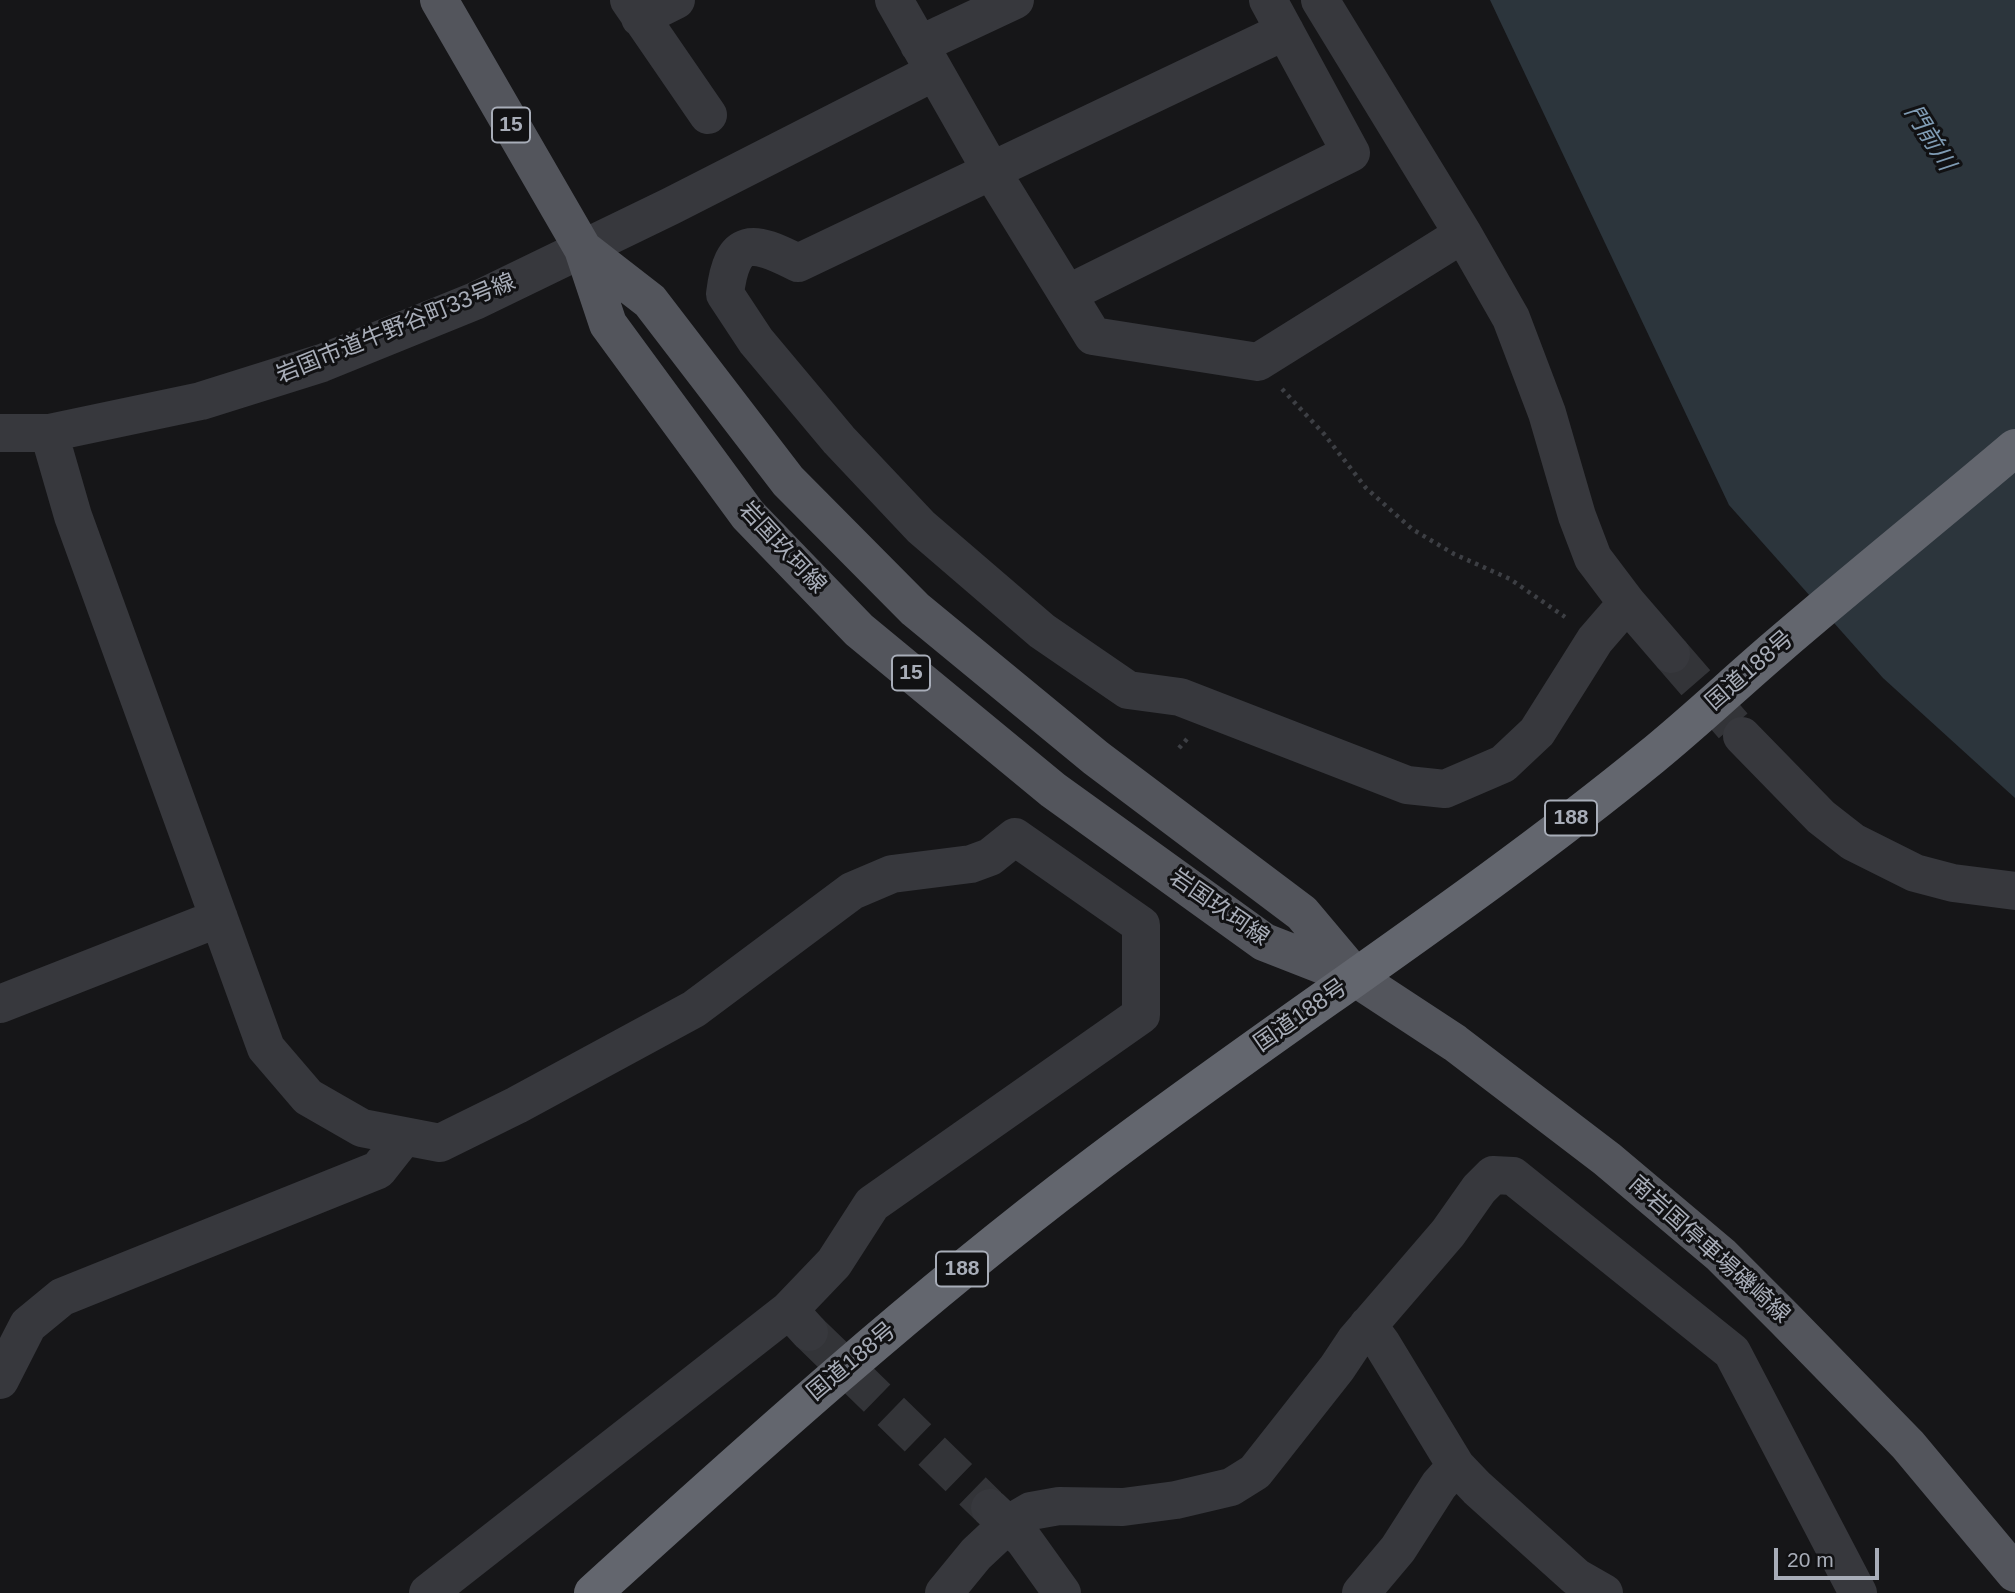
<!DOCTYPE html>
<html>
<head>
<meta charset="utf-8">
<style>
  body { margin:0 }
  #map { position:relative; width:2015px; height:1593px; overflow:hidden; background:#161618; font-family:Arial,sans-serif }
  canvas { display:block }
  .scale { position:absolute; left:1774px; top:1548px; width:105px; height:32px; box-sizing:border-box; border:4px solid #a8adb8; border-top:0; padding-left:9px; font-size:21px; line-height:24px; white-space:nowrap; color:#a8adb8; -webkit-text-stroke:5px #111113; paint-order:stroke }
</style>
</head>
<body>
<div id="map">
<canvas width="2015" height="1593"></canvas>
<div class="scale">20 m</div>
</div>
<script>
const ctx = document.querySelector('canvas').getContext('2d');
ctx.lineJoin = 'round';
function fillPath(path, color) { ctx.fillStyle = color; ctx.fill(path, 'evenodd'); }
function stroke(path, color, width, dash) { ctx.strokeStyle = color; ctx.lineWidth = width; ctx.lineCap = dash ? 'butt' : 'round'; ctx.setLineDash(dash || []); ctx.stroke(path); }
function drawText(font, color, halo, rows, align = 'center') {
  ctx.font = font + ' Arial,"Noto Sans JP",sans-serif'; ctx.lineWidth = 6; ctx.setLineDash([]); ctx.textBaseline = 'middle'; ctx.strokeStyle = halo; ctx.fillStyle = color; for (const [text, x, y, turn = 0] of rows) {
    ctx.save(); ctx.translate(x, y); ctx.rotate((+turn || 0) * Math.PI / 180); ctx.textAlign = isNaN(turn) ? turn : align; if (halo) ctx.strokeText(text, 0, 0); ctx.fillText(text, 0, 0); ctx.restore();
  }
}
const water = new Path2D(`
  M1490,0H2015V798L1883,678L1729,505Z`);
const minorTunnel = new Path2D(`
  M1671,654L1742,736
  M809,1332L988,1506`);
const path = new Path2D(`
  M1282,389L1324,434L1366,488L1412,529L1454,554L1510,579L1565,617
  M1179,748L1187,739`);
const minor = new Path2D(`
  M629,0L708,115
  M894,0L992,172L1093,336L1258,362L1463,234
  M1320,0L1463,234L1511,318L1547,413L1577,516L1593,558L1627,603L1671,654
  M640,18L676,0
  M1285,31L798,263C753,240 732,235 725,294L756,341L839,440L921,527L1042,631L1128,690L1180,697L1407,785L1445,789L1503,764L1537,732L1595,640L1627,603
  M919,45L1015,0
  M1067,294L1351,153L1268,0
  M0,433H49L201,401L322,363L475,301L671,206L934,72
  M49,433L73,516L266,1048L308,1097L362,1128L440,1143L517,1105L694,1009L852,891L892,874L971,864L990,857L1015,837L1141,925V1015L872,1204L834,1263L789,1310L809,1332
  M1742,736L1821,817L1853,842L1915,873L1953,883L2015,891
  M0,1004L219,918
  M1368,1325L1382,1344L1456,1466L1477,1488L1576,1577L1604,1593
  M0,1380L28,1325L62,1297L378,1170L404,1137
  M990,1508L1024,1540L1062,1593
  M428,1593L789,1310
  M944,1593L976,1554L1007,1525L1031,1511L1059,1506L1123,1507L1176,1500L1231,1487L1255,1472L1337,1368L1355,1341L1448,1233L1479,1189L1493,1175L1513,1176L1732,1352L1858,1593
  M1361,1593L1398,1549L1439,1485L1456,1466`);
const major = new Path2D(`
  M439,0L583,249L608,324L748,515L859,630L1053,790L1264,942L1356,978L1455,1043L1607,1159L1721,1255L1784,1318L1908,1445L2015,1573
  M583,249L650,301L788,481L915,609L1096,758L1302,913L1355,976`);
const highway = new Path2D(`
  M593,1593C754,1447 916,1301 1089,1170C1274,1029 1471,904 1651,757C1694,722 1734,684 1776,648C1855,580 1936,515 2015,448`);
const shields = [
  [511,125,38],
  [911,673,38],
  [1571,818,52],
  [962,1269,52]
];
const shieldNames = [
  ["15",511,125],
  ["15",911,673],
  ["188",1571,818],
  ["188",962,1269]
];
const streetNames = [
  ["岩国市道牛野谷町33号線",396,329,-22],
  ["岩国玖珂線",782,548,47],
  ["国道188号",1750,671,-41],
  ["岩国玖珂線",1219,908,35],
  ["国道188号",1301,1016,-35],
  ["南岩国停車場磯崎線",1709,1250,42],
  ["国道188号",852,1362,-40]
];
const waterNames = [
  ["門前川",1929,138,58]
];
fillPath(water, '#2c353c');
stroke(minorTunnel, '#333438', 38, [38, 19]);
stroke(path, '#3d3f44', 4.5, [3.5, 5]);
stroke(minor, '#37383d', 38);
stroke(major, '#53555c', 38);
stroke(highway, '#63666e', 38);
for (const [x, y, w] of shields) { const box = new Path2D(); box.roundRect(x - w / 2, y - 17.5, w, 35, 5); ctx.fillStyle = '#111113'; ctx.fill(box); stroke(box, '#a8adb8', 2); }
drawText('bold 21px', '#a8adb8', null, shieldNames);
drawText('23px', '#a8adb8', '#111113', streetNames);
drawText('italic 24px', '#7f9bb3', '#111113', waterNames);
</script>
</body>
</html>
